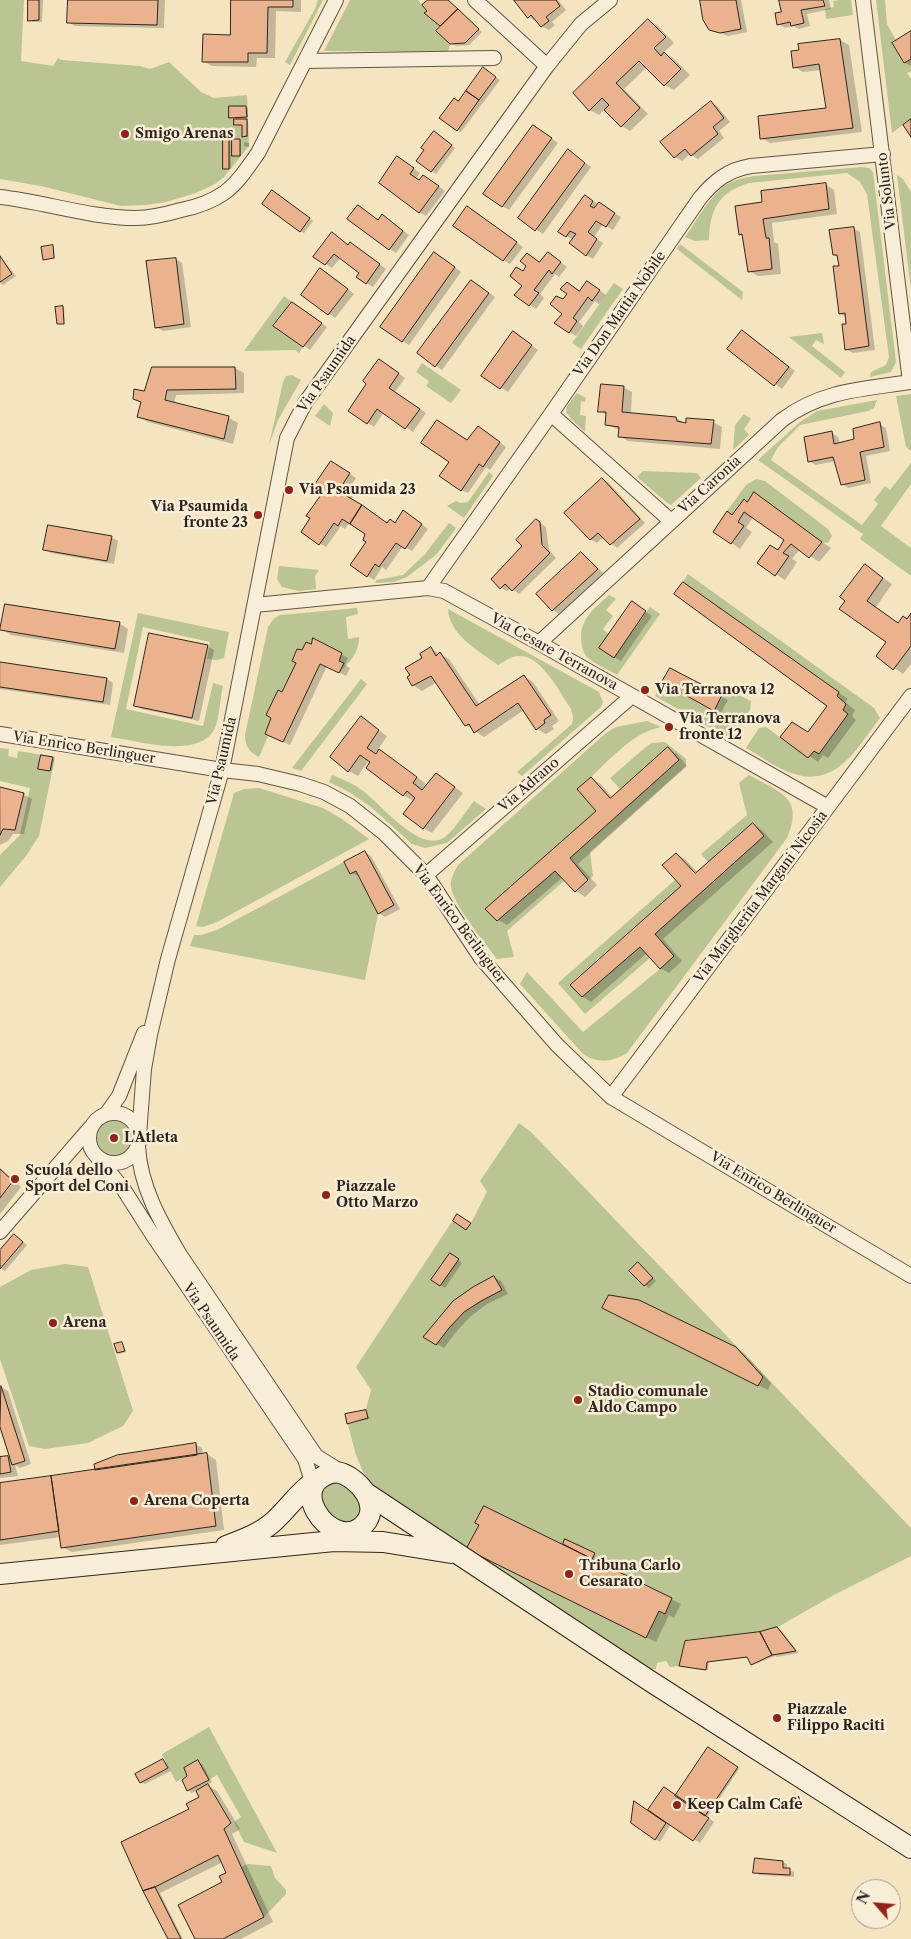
<!DOCTYPE html>
<html>
<head>
<meta charset="utf-8">
<style>
  body { margin:0 }
  #map { position:relative; width:911px; height:1939px; overflow:hidden; background:#f5e4c0; font-family:"Libre Caslon Text",serif }
  canvas { display:block }
  .north { position:absolute; left:851px; top:1879px; width:50px; height:50px; box-sizing:border-box; background:#f8edd6; border:1px solid #a89d8c; border-radius:50%; rotate:297deg; font-size:14px; font-weight:700; line-height:20px; text-align:center; color:#30251e }
  .north::after { content:''; display:block; margin:auto; width:18px; height:22px; background:#8f2418; clip-path:polygon(50% 0,100% 100%,50% 72%,0 100%) }
</style>
</head>
<body>
<div id="map">
<canvas width="911" height="1939"></canvas>
<div class="north">N</div>
</div>
<script>
const ctx = document.querySelector('canvas').getContext('2d');
ctx.lineJoin = 'round';
function fillPath(path, color) { ctx.fillStyle = color; ctx.fill(path, 'evenodd'); }
function stroke(path, color, width, dash) { ctx.strokeStyle = color; ctx.lineWidth = width; ctx.lineCap = dash ? 'butt' : 'round'; ctx.setLineDash(dash || []); ctx.stroke(path); }
function drawText(font, color, halo, rows, align = 'center') {
  ctx.font = font + ' "Libre Caslon Text",serif'; ctx.lineWidth = 5; ctx.setLineDash([]); ctx.textBaseline = 'middle'; ctx.strokeStyle = halo; ctx.fillStyle = color; for (const [text, x, y, turn = 0] of rows) {
    ctx.save(); ctx.translate(x, y); ctx.rotate((+turn || 0) * Math.PI / 180); ctx.textAlign = isNaN(turn) ? turn : align; if (halo) ctx.strokeText(text, 0, 0); ctx.fillText(text, 0, 0); ctx.restore();
  }
}
const green = new Path2D(`
  M0,0H24L21,61L53,66L58,58L61,60L140,66L150,69L169,62L201,92L214,98L247,95L249,146L224,177L215,184L196,193L166,202L146,205L121,206L41,186L0,179Z
  M318,0H323L290,65L285,62L315,9Z
  M350,0H418L427,11L425,13L440,26L436,31L450,44L448,52L324,51Z
  M840,0H851L853,15L826,19L825,9L834,7L833,1Z
  M876,0H885L887,24L896,40L892,43L903,63L911,59V71L907,73L911,79V119L892,133Z
  M862,167L869,168L873,172L896,362L891,372L870,377L871,372L886,365L889,357L867,194L860,182L847,173L749,183C719,192 710,209 709,240L695,241L685,237C697,220 708,199 724,186C732,180 744,178 754,176Z
  M897,175L903,179L911,192V290Z
  M680,244L743,292L742,300L677,249Z
  M614,283L623,289L581,349L572,343Z
  M284,296L292,302L273,326L303,347L299,353L295,350L244,351Z
  M822,333L824,344L816,340L812,346L845,372L841,378L789,337Z
  M422,363L461,390L451,403L426,386L429,381L416,372Z
  M292,375L301,380L278,420L269,445L283,382L286,376Z
  M577,393L586,398L585,402L581,401L580,415L586,416L585,432L571,419L566,412L567,406Z
  M911,394V451L906,447L896,396Z
  M877,400L874,408L868,411L800,425L778,447L771,460L862,525L878,504L874,500L885,486L890,490L911,463V484L881,526L911,548V576L860,539L863,534L758,460L800,422L817,411Z
  M324,404L333,413L330,426L315,416Z
  M744,414L751,419L744,429L749,435L733,450L735,425Z
  M643,471L697,473L701,478L671,505L666,502L637,477Z
  M489,472L493,476L464,518L447,506L456,501L460,503L468,502Z
  M756,479L765,481L828,529L832,536L828,543L822,542L754,493L747,502L744,499L732,515L727,511L746,485Z
  M449,523L456,528L437,554L407,577L394,582L375,583L376,580L403,575L425,554Z
  M279,566L319,570L315,576L316,589L299,591L282,587L277,579Z
  M688,574L874,708L880,718C855,751 834,792 786,771C772,765 759,755 746,748L759,728L766,727L808,758L814,751L819,754L848,714L843,710L846,704L837,696L839,692L683,582Z
  M609,595L616,599L606,610L613,616L603,629L609,634L614,658L650,607L660,614L617,675C608,669 594,664 587,657C582,651 582,646 581,639C580,618 596,607 609,595Z
  M357,608L358,614L346,617L348,639L359,637C359,653 350,662 339,673L344,663L339,661L342,653L314,638L311,644L306,642L302,650L297,649L292,661L296,663L282,692L278,690L266,715L271,718L265,734L268,736L259,757C249,752 245,746 245,735L268,627C272,621 274,617 281,615Z
  M448,609L599,692L603,702L601,707L522,776L517,772L572,724L573,717L571,709C560,693 542,656 520,656C511,656 505,661 498,665C479,651 449,635 448,609Z
  M138,613L229,632L224,658L217,660L207,659L210,642L143,627L126,709L203,726L213,683L223,686C220,699 220,713 216,725C204,761 138,741 111,737Z
  M361,679L367,684L301,771L292,768Z
  M662,682L714,711L727,689L751,701L750,710L733,741L655,696Z
  M647,721L661,727C629,733 603,768 578,789L596,811L486,909L497,921L555,871L564,881L507,931L514,957L497,959C485,943 454,906 451,887C450,879 454,872 458,865L606,733L616,727Z
  M665,742L686,759V766L590,852L593,876L588,880L570,858L679,760L668,748L620,789L610,778L647,746L652,743Z
  M0,748L9,749L8,756L17,758L18,751L55,757L39,836L26,856L0,887V855L20,835L30,788L0,781Z
  M332,775C343,779 354,784 363,791C381,804 421,855 445,837C455,829 466,811 474,801L486,809L447,843L425,848L412,844L371,807L349,792L329,782Z
  M749,775C779,792 805,797 787,838L627,1053C612,1062 598,1064 583,1054L520,984L527,972L583,1032L660,969L673,955L655,934L764,836L752,823L708,862L701,854L747,815L739,783Z
  M259,788L323,808L342,819L369,839L217,922L203,927L196,926L234,793L244,789Z
  M344,862L350,874L356,871L378,914L365,980L190,946L194,935H201L217,930Z
  M675,880L681,886L570,984L582,997L640,947L650,958L585,1014L558,983Z
  M97 1138a17 17 0 1 1 34 0a17 17 0 1 1-34 0Z
  M519,1123L531,1132L911,1528V1556L832,1596L778,1627L796,1651L772,1655L760,1632L685,1640L679,1666L670,1667L666,1661L657,1663L656,1669L650,1670L379,1493L364,1474L356,1455L345,1414L366,1409L371,1390L356,1367L457,1214L471,1223L487,1192L480,1181Z
  M65,1264L88,1267L133,1411L123,1426L88,1443L45,1449L29,1446L0,1359V1287L31,1270Z
  M327,1482H341L358,1497L363,1512L350,1525L332,1518L320,1503L321,1489Z
  M209,1727L277,1853L244,1842L234,1822L241,1817L217,1775L209,1780L198,1760L184,1768L187,1776L176,1782L162,1754Z
  M248,1864L271,1866L275,1878L286,1890V1894L264,1917L241,1867Z`);
const shadow = new Path2D(`
  M29,0H43L42,22H33L29,20Z
  M69,0H165L164,28L75,26L68,22Z
  M232,0H301V12L276,11L275,58H257L256,67L212,66L203,61L231,36Z
  M429,0H448L482,32L469,45L456,46L451,43L442,26L426,13L429,11Z
  M515,0H558L566,10L552,22L555,25L549,30L542,26L537,20L535,21L529,17Z
  M702,0H741L747,32L728,36L710,29Z
  M780,0H829L831,9L807,14L810,26L799,29L794,26L785,28L779,24L782,13Z
  M648,20L657,25L674,43L663,53L673,58L690,75L674,90L665,85L647,67L624,89L648,114L630,131L622,126L605,109L599,115L590,110L574,93Z
  M911,32V66L904,62Z
  M840,40L849,45L862,132L770,143L761,138L827,109L821,70L803,72L794,67Z
  M487,71L500,80L461,132L457,130L459,102Z
  M711,103L717,106L730,122L719,131L724,138L698,159L690,154L682,161L675,157Z
  M231,107L248,108V117L232,118Z
  M247,120L248,121V137H245L243,136V125Z
  M540,130L558,143L509,210L502,206Z
  M229,133L230,134L231,169H226Z
  M438,135L455,148L436,174L418,161Z
  M239,140L241,141V156H235L234,155Z
  M244,142L249,143V147L244,146Z
  M574,155L591,167L543,234L519,218Z
  M404,162L420,173L416,179L420,181L430,180L445,191L426,216L419,212Z
  M825,184L834,190L837,214L772,223L774,242L778,244L781,274L758,276L749,271L744,237L740,234L764,203Z
  M277,194L313,221L304,233L300,231Z
  M586,197L621,217L613,230L603,224L594,237L603,243L593,259L586,255L573,240L560,232Z
  M467,207L523,247L510,264L503,260Z
  M365,210L379,221L389,220L409,235L396,253L390,249Z
  M853,228L860,232L875,350L853,353L846,349V317L840,314V267L838,257L834,255Z
  M351,243L386,269L373,287L366,283L361,272L341,257L332,268L315,256L349,246Z
  M53,247L54,248L55,259H44Z
  M528,254L540,263L555,258L567,267L559,277L555,274L540,294L544,298L536,309L530,305L523,286V273L528,266Z
  M0,256L16,276L3,285L0,283Z
  M441,257L461,272L409,345L402,341Z
  M176,259L182,263L191,327L163,331L156,327Z
  M321,269L354,294L335,318L303,294Z
  M567,283L580,292L594,286L606,295L599,304L595,301L579,322L583,326L576,336L569,332L564,313L563,301L568,294Z
  M478,285L495,297L442,370L418,353Z
  M62,307L64,308L65,324H60L58,323Z
  M299,307L327,327L310,350L275,325Z
  M743,331L795,371L782,389L729,349Z
  M520,337L538,350L508,392L483,376Z
  M386,364L405,378L395,392L426,413L413,432L384,412L374,427L368,423Z
  M235,368L244,373V393L176,395L174,404L229,418L238,423L233,444L148,422L139,417L142,403L134,399L145,393Z
  M623,387L632,392L631,414L676,418L686,424L713,422L722,427L720,449L628,441L619,436L620,430L607,425V415L600,411Z
  M879,424L886,428L890,451L866,456L871,483L848,488L842,484L836,461L816,465L809,461L832,433L838,437L840,444L855,440Z
  M484,431L506,447L490,470L486,467L468,493L461,490L468,441Z
  M331,462L356,478L347,492L353,496L351,500L387,524H396L410,515L428,529L412,551L403,546L386,570L382,567L374,580L368,576L367,534L350,522L345,529L341,526L326,547L319,543L312,518L324,491Z
  M603,479L609,483L645,523L617,548L604,537L597,543L590,539Z
  M763,499L831,548L819,562L800,549L792,559L797,562L785,580L759,563L779,551L786,540L753,517L746,528L752,532L740,549L715,531L748,503Z
  M536,520L546,527L549,550L556,558L519,594L511,588L507,591L501,588Z
  M111,537L118,541L114,564L51,553L45,549Z
  M581,553L587,557L603,573L559,614L553,610Z
  M865,565L892,584L876,607L899,624L907,620L911,615V664L903,674L877,656L887,642L841,609Z
  M692,589L848,699L845,702L855,710L852,716L856,720L828,758L823,755L818,762L782,737L808,733L829,706Z
  M639,607L652,616L621,661L614,657Z
  M119,623L128,629L124,653L11,635L2,629Z
  M314,639L348,658L345,665L350,668L346,676L327,666L290,745L266,734L303,652L312,645Z
  M207,646L214,650L199,721L142,709L135,705Z
  M431,649L449,659L480,705L524,677L533,682L559,721L552,726L554,729L546,734L537,729L524,710L484,737L466,725L437,682L422,691L413,685L408,677Z
  M0,663L107,679L113,683L110,705L0,689Z
  M670,669L728,700L721,713L663,682Z
  M361,718L387,736L375,754L388,756L425,783L422,790L424,791L436,774L463,793L432,833L423,828L414,801L403,795L372,761L369,760L358,776L349,771Z
  M668,749L677,754L687,766L578,864L597,885L585,897L576,891L563,877L507,925L498,920L598,811L592,779L601,784L613,798Z
  M52,759H54L52,771L40,769Z
  M0,788L23,794L32,799L24,834H13L8,841L0,845Z
  M753,824L762,830L773,842L663,939L682,961L669,973L660,968L647,953L591,1002L582,996L682,886L676,854L685,859L698,873Z
  M365,852L371,856L400,909L385,917L379,913L359,876L351,873Z
  M0,1168L21,1187L0,1214Z
  M14,1235L27,1245L5,1271L0,1268V1252Z
  M454,1257L462,1263L445,1288L433,1280Z
  M639,1264L656,1281L649,1288L645,1285Z
  M494,1277L501,1281L508,1294L487,1304L471,1316L456,1332L444,1348L425,1337Z
  M613,1313L735,1348L745,1354L771,1383L768,1390Z
  M122,1343L126,1352L120,1354L118,1353Z
  M1,1387L8,1391L31,1464L20,1468L15,1465L18,1476L0,1478V1458L8,1457L12,1460L0,1423Z
  M366,1411L370,1419L348,1423Z
  M195,1444L202,1448L203,1455L207,1454L216,1460L224,1530L72,1552L62,1547L61,1537L0,1545V1484L96,1470Z
  M566,1541L596,1555L593,1561L681,1604L674,1618L669,1615L656,1642L477,1554L568,1549L569,1547Z
  M777,1628L782,1631L799,1653L777,1657L775,1656L753,1665L749,1657L709,1662L708,1670L680,1666L761,1633Z
  M708,1748L739,1769L707,1817L714,1822L700,1843L671,1824L660,1842L632,1823L649,1812L664,1789L676,1796Z
  M163,1760L167,1763L171,1771L145,1784L141,1782Z
  M198,1762L202,1764L212,1782L207,1785L217,1791L240,1829L232,1834L273,1922L241,1939H197L228,1873L223,1862L160,1893L183,1939H169L145,1892L191,1809L201,1798L197,1790L192,1793L188,1790V1777Z
  M756,1860L783,1862L787,1864V1870L794,1872V1877L759,1875L755,1872Z`);
const building = new Path2D(`
  M28,0H39V20L28,21Z
  M68,0H158L157,25L67,23Z
  M231,0H293V7H268L267,53H248V62H202L203,34L230,35Z
  M428,0H448L458,9L440,26L424,13L427,11L422,5Z
  M514,0H556L560,6L546,17L549,21L541,27L531,15L528,18Z
  M700,0H736L741,29L720,33L709,30L703,20Z
  M779,0H823L825,6L801,10L804,23L791,26L790,22L777,25L775,13L781,12Z
  M458,9L479,29L465,43L450,44L436,31Z
  M648,19L666,37L654,48L661,56L664,52L681,69L664,86L639,61L616,83L640,108L621,127L604,110L609,105L602,98L589,111L573,93Z
  M911,31V59L904,63L892,43Z
  M840,39L853,128L760,139L758,116L826,108L819,64L793,68L791,51L799,50L798,44Z
  M483,67L496,77L479,100L466,91Z
  M466,91L479,100L457,131L439,118L454,98L458,101Z
  M711,101L724,118L713,127L718,134L691,156L685,149L674,158L660,142Z
  M229,106H246L247,117L229,118Z
  M234,119H247V136L242,137V125H234Z
  M911,119V137L903,125Z
  M533,125L552,138L502,207L483,194Z
  M223,131H229V169H223Z
  M434,131L452,145L431,172L416,161L424,150L421,148Z
  M232,139H240V156H232Z
  M568,149L585,163L535,231L518,218Z
  M397,156L414,168L410,174L419,180L423,175L439,186L419,213L379,183Z
  M826,183L829,209L763,219L766,238H769L772,269L748,272L742,234L739,235L735,206L762,202L761,191Z
  M272,190L310,218L300,232L262,204Z
  M585,195L593,201L590,206L594,208L599,202L615,213L606,227L596,221L588,232L597,239L586,256L569,243L576,234L570,231L566,237L558,232Z
  M358,205L378,220L382,214L403,231L389,250L347,219Z
  M467,206L517,242L503,261L453,226Z
  M854,227L869,346L845,350L842,324H846L845,313L839,314L833,266H839L837,255H833L829,230Z
  M332,232L348,245L350,242L380,264L366,284L356,277L359,273L334,254L325,265L313,257Z
  M53,245L54,258L43,260L41,247Z
  M434,252L455,267L402,342L380,327Z
  M548,252L561,262L552,274L549,270L534,290L539,293L529,306L514,295L522,286L510,276L516,267L523,271L526,266L520,261L527,253L539,262Z
  M0,256L12,274L0,282Z
  M176,258L184,324L155,328L146,261Z
  M320,268L348,289L328,315L301,295Z
  M471,280L489,293L435,367L417,353Z
  M587,281L600,290L592,301L588,297L573,318L577,321L569,333L554,323L562,314L550,304L556,296L563,299L567,294L560,289L567,282L579,291Z
  M292,302L322,323L303,347L273,326Z
  M63,306L64,324H57L55,307Z
  M742,330L789,367L774,386L727,349Z
  M513,331L532,345L500,389L481,376Z
  M379,359L399,373L389,388L420,409L405,429L377,409L367,424L348,411L366,384L363,381Z
  M152,367H235L236,389L167,390L165,400L229,416L224,439L137,417L141,402L133,399L134,389L144,391Z
  M601,384L624,386L622,412L676,417L677,421L686,423V418L714,420L711,444L618,437L619,427L605,425L606,412H598Z
  M437,420L467,440L478,426L500,442L483,467L479,464L461,491L439,476L449,462L421,443Z
  M880,422L884,447L860,452L865,480L841,485L833,457L808,462L804,437L832,431L834,444L854,439L853,429Z
  M331,461L350,473L341,487L347,491L345,495L362,505L350,524L342,519L338,526L334,523L319,545L301,532L310,518L306,516L323,492L314,486Z
  M602,478L640,519L610,545L598,533L590,540L564,513Z
  M754,492L822,542L809,558L791,544L783,553L789,556L775,576L757,563L770,545L778,550L784,540L744,512L738,522L744,526L731,544L713,532L727,511L732,515L744,499L747,502Z
  M362,505L387,523L390,519L395,523L403,510L422,524L405,549L396,543L379,567L375,564L367,577L350,565L366,542L363,540L365,534L350,524Z
  M536,519L540,522L542,545L550,553L512,591L505,584L500,589L491,579L522,546L516,540Z
  M48,525L112,536L107,561L43,550Z
  M581,552L598,569L552,611L536,594Z
  M865,564L883,578L867,601L898,623L903,616L907,619L911,613V646L893,670L876,656L886,642L839,609L845,601L840,597Z
  M683,582L839,692L837,696L846,704L843,710L848,714L819,754L814,751L808,758L780,737L792,722L808,732L827,706L674,594Z
  M632,601L646,611L614,658L599,648Z
  M5,604L120,622L115,649L0,630Z
  M149,633L208,645L192,718L134,706Z
  M313,638L342,653L339,661L344,663L339,673L320,664L283,742L265,734L271,718L266,715L278,690L282,692L296,663L292,661L297,649L302,650L306,642L311,644Z
  M431,647L436,656L440,652L476,706L524,675L551,715L544,720L545,723L536,730L518,703L474,733L469,724L465,726L431,676L412,686L407,677L410,675L405,668L422,658L420,654Z
  M0,662L107,678L103,702L0,687Z
  M670,668L722,695L714,711L662,682Z
  M361,716L379,730L367,748L376,754L379,749L417,777L413,783L422,790L436,773L455,787L423,829L403,814L415,798L407,791L403,796L366,768L370,762L360,755L348,772L330,757Z
  M668,747L679,760L570,858L588,880L575,892L555,871L497,921L485,909L596,811L577,789L591,777L610,798Z
  M41,755L53,757L50,771L38,769Z
  M0,787L24,793L15,830L3,829L0,835Z
  M753,823L764,836L655,934L674,956L660,969L640,947L582,997L570,985L681,886L662,865L676,853L695,873Z
  M365,851L394,905L378,914L356,871L350,874L344,862Z
  M0,1169L13,1181L0,1198Z
  M457,1214L471,1223L466,1230L453,1221Z
  M14,1234L23,1242L0,1269V1250Z
  M450,1253L459,1259L440,1286L431,1280Z
  M638,1262L653,1278L644,1286L629,1271Z
  M494,1276L502,1290L481,1301L464,1312L449,1328L436,1345L423,1337L453,1301L473,1287Z
  M609,1295L639,1300L736,1347L763,1377L758,1386L602,1308Z
  M122,1342L125,1351L117,1353L114,1344Z
  M1,1386L25,1461L12,1465L0,1427Z
  M366,1410L368,1418L347,1424L345,1414Z
  M196,1443L197,1455L95,1470L94,1464L117,1455Z
  M207,1453L216,1526L61,1548L51,1476Z
  M8,1456L11,1472L0,1474V1457Z
  M51,1476L59,1531L0,1540V1483Z
  M484,1506L672,1598L665,1614L659,1611L646,1638L466,1549L479,1525L475,1523Z
  M565,1539L595,1553L592,1559L563,1544Z
  M777,1627L796,1651L772,1655L760,1632Z
  M760,1632L772,1655L751,1665L747,1657L707,1662L706,1670L679,1666L685,1641Z
  M708,1747L738,1767L705,1816L675,1796Z
  M163,1759L168,1768L140,1783L135,1774Z
  M198,1760L209,1780L187,1791L182,1780L187,1776L184,1768Z
  M208,1784L231,1823L224,1829L264,1917L223,1939H195L178,1905L222,1882L219,1876L226,1873L218,1855L155,1887L143,1891L121,1842L189,1809L186,1804L199,1797L196,1791Z
  M664,1787L709,1818L693,1841L648,1810Z
  M634,1801L666,1823L655,1840L631,1823Z
  M755,1858L783,1861V1868H790V1875L753,1873Z
  M155,1887L181,1939H168L143,1891Z`);
const street = new Path2D(`
  M475,0L547,66
  M863,0L910,382
  M305,61L494,58
  M0,197C45,202 91,218 136,218C151,218 167,214 181,210C196,207 211,202 224,193C238,183 248,167 258,153L336,0
  M551,414L671,521
  M428,588L551,414L700,198C715,180 728,170 751,166L883,154
  M255,605L428,588L444,591L539,643L828,807
  M539,643L782,420C822,390 864,389 911,382
  M0,734L222,770L258,774L300,784L324,792L350,806L384,833L426,875L481,958L557,1045L611,1097L911,1276
  M426,875L632,696
  M611,1097L911,696
  M89 1138a25 25 0 1 1 50 0a25 25 0 1 1-50 0Z
  M107,1113L119,1096L144,1033
  M139,1135L144,1069L150,1035L168,959L222,770L287,438L305,403L547,66L581,24L610,0
  M138,1146C140,1186 160,1221 180,1255L316,1456L343,1473
  M98,1158L124,1190L152,1234L305,1459L310,1475L312,1489
  M0,1232L90,1128`);
const secondary = new Path2D(`
  M336,1472C358,1475 386,1509 360,1528C330,1550 282,1482 336,1472Z
  M366,1493L650,1681L911,1848
  M226,1546C242,1540 259,1534 272,1523C287,1510 299,1491 316,1480
  M0,1574L334,1541L383,1542L451,1553`);
const markers = [
  [125,134,5,"#8f2418"],
  [289,490,5,"#8f2418"],
  [258,515,5,"#8f2418"],
  [645,690,5,"#8f2418"],
  [669,727,5,"#8f2418"],
  [114,1138,5,"#8f2418"],
  [15,1179,5,"#8f2418"],
  [326,1195,5,"#8f2418"],
  [53,1323,5,"#8f2418"],
  [578,1400,5,"#8f2418"],
  [134,1501,5,"#8f2418"],
  [569,1574,5,"#8f2418"],
  [777,1718,5,"#8f2418"],
  [677,1805,5,"#8f2418"]
];
const poiNames = [
  ["Smigo Arenas",135,134],
  ["Via Psaumida 23",299,490],
  ["Via Psaumida",248,507,"right"],
  ["fronte 23",248,523,"right"],
  ["Via Terranova 12",655,690],
  ["Via Terranova",679,719],
  ["fronte 12",679,735],
  ["L'Atleta",124,1138],
  ["Scuola dello",25,1171],
  ["Sport del Coni",25,1187],
  ["Piazzale",336,1187],
  ["Otto Marzo",336,1203],
  ["Arena",63,1323],
  ["Stadio comunale",588,1392],
  ["Aldo Campo",588,1408],
  ["Arena Coperta",144,1501],
  ["Tribuna Carlo",579,1566],
  ["Cesarato",579,1582],
  ["Piazzale",787,1710],
  ["Filippo Raciti",787,1726],
  ["Keep Calm Cafè",687,1805]
];
const streetNames = [
  ["Via Solunto",887,191,-97],
  ["Via Don Mattia Nobile",620,314,-55],
  ["Via Psaumida",327,374,-55],
  ["Via Caronia",710,485,-42],
  ["Via Cesare Terranova",554,652,29],
  ["Via Enrico Berlinguer",84,748,9],
  ["Via Psaumida",222,761,-77],
  ["Via Adrano",529,785,-41],
  ["Via Margherita Margani Nicosia",761,897,-53],
  ["Via Enrico Berlinguer",459,924,53],
  ["Via Enrico Berlinguer",773,1193,31],
  ["Via Psaumida",211,1322,56]
];
fillPath(green, '#bbc493');
fillPath(shadow, '#0003');
fillPath(building, '#ebb38d');
stroke(building, '#30251e', 1);
stroke(street, '#615546', 16);
stroke(secondary, '#30251e', 22);
stroke(street, '#f8edd6', 14);
stroke(secondary, '#f8edd6', 20);
for (const [x, y, r, color] of markers) { const dot = new Path2D(); dot.arc(x, y, r, 0, 2 * Math.PI); ctx.fillStyle = color; ctx.fill(dot); stroke(dot, '#f8edd6', 2); }
drawText('bold 14px', '#30251e', '#f8edd6', poiNames, 'left');
drawText('14px', '#30251e', '#f8edd6', streetNames);
</script>
</body>
</html>
